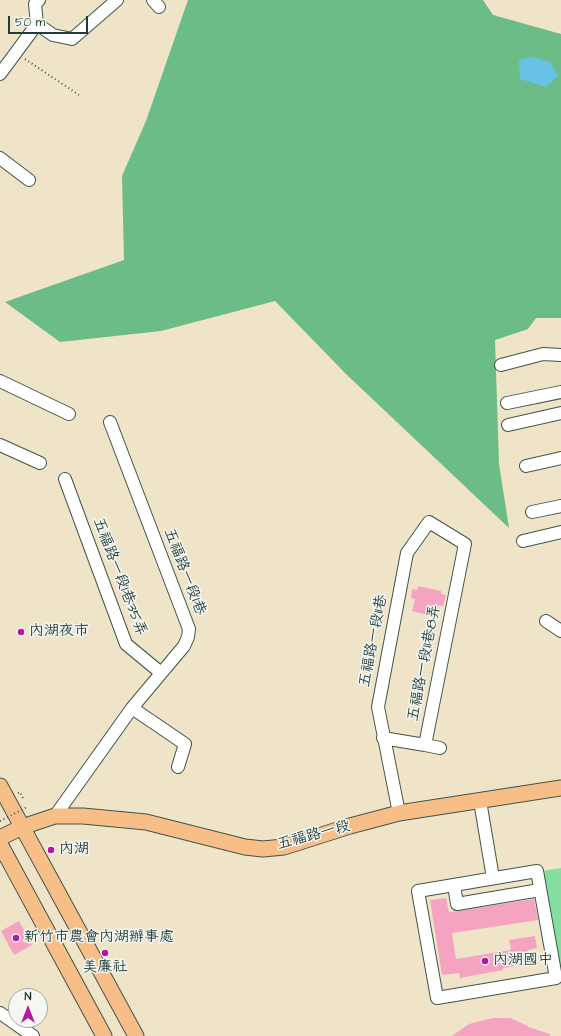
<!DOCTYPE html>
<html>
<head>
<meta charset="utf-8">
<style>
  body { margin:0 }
  #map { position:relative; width:561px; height:1036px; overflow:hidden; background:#efe3c8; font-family:"Architects Daughter",sans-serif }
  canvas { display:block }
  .north { position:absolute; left:8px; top:988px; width:40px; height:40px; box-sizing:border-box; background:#f6f6f2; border:1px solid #a0aca6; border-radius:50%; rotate:0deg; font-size:11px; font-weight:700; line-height:16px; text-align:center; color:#1f3d34 }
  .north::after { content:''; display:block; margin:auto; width:14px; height:18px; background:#b5179e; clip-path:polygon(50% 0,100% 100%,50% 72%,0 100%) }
  .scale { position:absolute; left:8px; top:16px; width:80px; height:18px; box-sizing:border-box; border:2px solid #1f3d34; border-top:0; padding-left:5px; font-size:12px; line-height:14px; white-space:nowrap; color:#1f3d34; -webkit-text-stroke:3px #f6f6f2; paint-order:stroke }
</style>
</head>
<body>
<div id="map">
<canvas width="561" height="1036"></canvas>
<div class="north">N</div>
<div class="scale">50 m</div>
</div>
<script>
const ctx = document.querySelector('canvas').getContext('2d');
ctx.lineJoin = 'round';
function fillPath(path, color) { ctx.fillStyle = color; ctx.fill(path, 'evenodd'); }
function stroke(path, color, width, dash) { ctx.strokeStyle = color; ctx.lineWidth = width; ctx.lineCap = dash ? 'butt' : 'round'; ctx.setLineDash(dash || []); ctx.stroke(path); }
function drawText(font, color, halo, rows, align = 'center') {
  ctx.font = font + ' "Architects Daughter","LXGW WenKai TC",sans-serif'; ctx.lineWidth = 3; ctx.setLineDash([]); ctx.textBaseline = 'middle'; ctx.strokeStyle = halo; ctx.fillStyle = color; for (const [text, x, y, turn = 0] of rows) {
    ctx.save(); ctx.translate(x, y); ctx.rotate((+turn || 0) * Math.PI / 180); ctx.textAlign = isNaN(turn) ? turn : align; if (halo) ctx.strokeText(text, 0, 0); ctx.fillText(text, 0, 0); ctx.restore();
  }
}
const green = new Path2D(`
  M561,868V971L543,871Z`);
const forest = new Path2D(`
  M188,0H483L493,15L561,34V318H536L528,329L495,340L499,464L509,528L346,374L275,301L161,331L60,342L5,302L124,260L122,176L146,121Z`);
const water = new Path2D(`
  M533,57L550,62L558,76L546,87L520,79L519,60Z`);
const building = new Path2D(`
  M418,586L441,591V594L446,595L443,606L439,605L436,617L412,611L415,599L411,598L412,589L417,590Z
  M446,898L449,912L458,911L534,899L538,920L452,933L456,959L511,950L509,940L535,936L537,948L528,950L531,964L503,968V970L460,978L459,973L442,975L430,900Z
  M19,921L32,945L14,955L1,931Z
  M493,1018H510L528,1026V1027L550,1034V1036H452L469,1024Z`);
const path = new Path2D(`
  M25,59L79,95
  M18,793L20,792L24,800`);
const minor = new Path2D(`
  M153,0L159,7
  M37,24L53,35L72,39L117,0
  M37,24L35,4L39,0
  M0,74L37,24
  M0,158L29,180
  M501,365L543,354L561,355
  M0,381L69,414
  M507,403L561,392
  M508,425L561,413
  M0,445L40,463
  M526,466L561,458
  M65,479L126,644L161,673
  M532,512L561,506
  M523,541L561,532
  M546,621L561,631
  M132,708L185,744L178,767
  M383,738L425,745L465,544L429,522L407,553L378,707L399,813
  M425,745L440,748
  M480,801L493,878
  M55,816L132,708L184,646L188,637L189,629L110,422
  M537,871L556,978L437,998L418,891Z
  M454,885L457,904L540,890
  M0,1013L33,1036`);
const major = new Path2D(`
  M0,786L136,1036
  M0,838L22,827L55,816H83L146,822L245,847L263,849L284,847L350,826L399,813L561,788
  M0,844L104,1036`);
const pathBridge = new Path2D(`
  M0,821L27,807`);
const markers = [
  [21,632,4,"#b5179e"],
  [51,850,4,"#b5179e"],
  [16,938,4,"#b5179e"],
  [105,953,4,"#b5179e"],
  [485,961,4,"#b5179e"]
];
const streetNames = [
  ["五福路一段1巷",184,572,69],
  ["五福路一段1巷35弄",119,577,69],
  ["五福路一段11巷",374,641,-79],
  ["五福路一段11巷8弄",425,663,-79],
  ["五福路一段",314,836,-15]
];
const poiNames = [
  ["內湖夜市",29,632],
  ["內湖",59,850],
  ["新竹市農會內湖辦事處",24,938],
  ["內湖國中",493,961],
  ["美廉社",105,968,"center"]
];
fillPath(green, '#85dda2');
fillPath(forest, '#6cbc88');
fillPath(water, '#67c2e5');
fillPath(building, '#f4a3c0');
stroke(minor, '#3e564a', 14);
stroke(major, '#3e564a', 17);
stroke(path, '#3e564a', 2, [1, 3]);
stroke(minor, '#fff', 12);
stroke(major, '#f7be88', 15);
stroke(pathBridge, '#3e564a', 2, [1, 3]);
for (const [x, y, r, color] of markers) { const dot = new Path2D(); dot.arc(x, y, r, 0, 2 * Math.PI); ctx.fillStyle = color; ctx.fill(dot); stroke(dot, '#f6f6f2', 1.5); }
drawText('15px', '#1f3d34', '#f6f6f2', streetNames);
drawText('15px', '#1f3d34', '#f6f6f2', poiNames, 'left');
</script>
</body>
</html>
